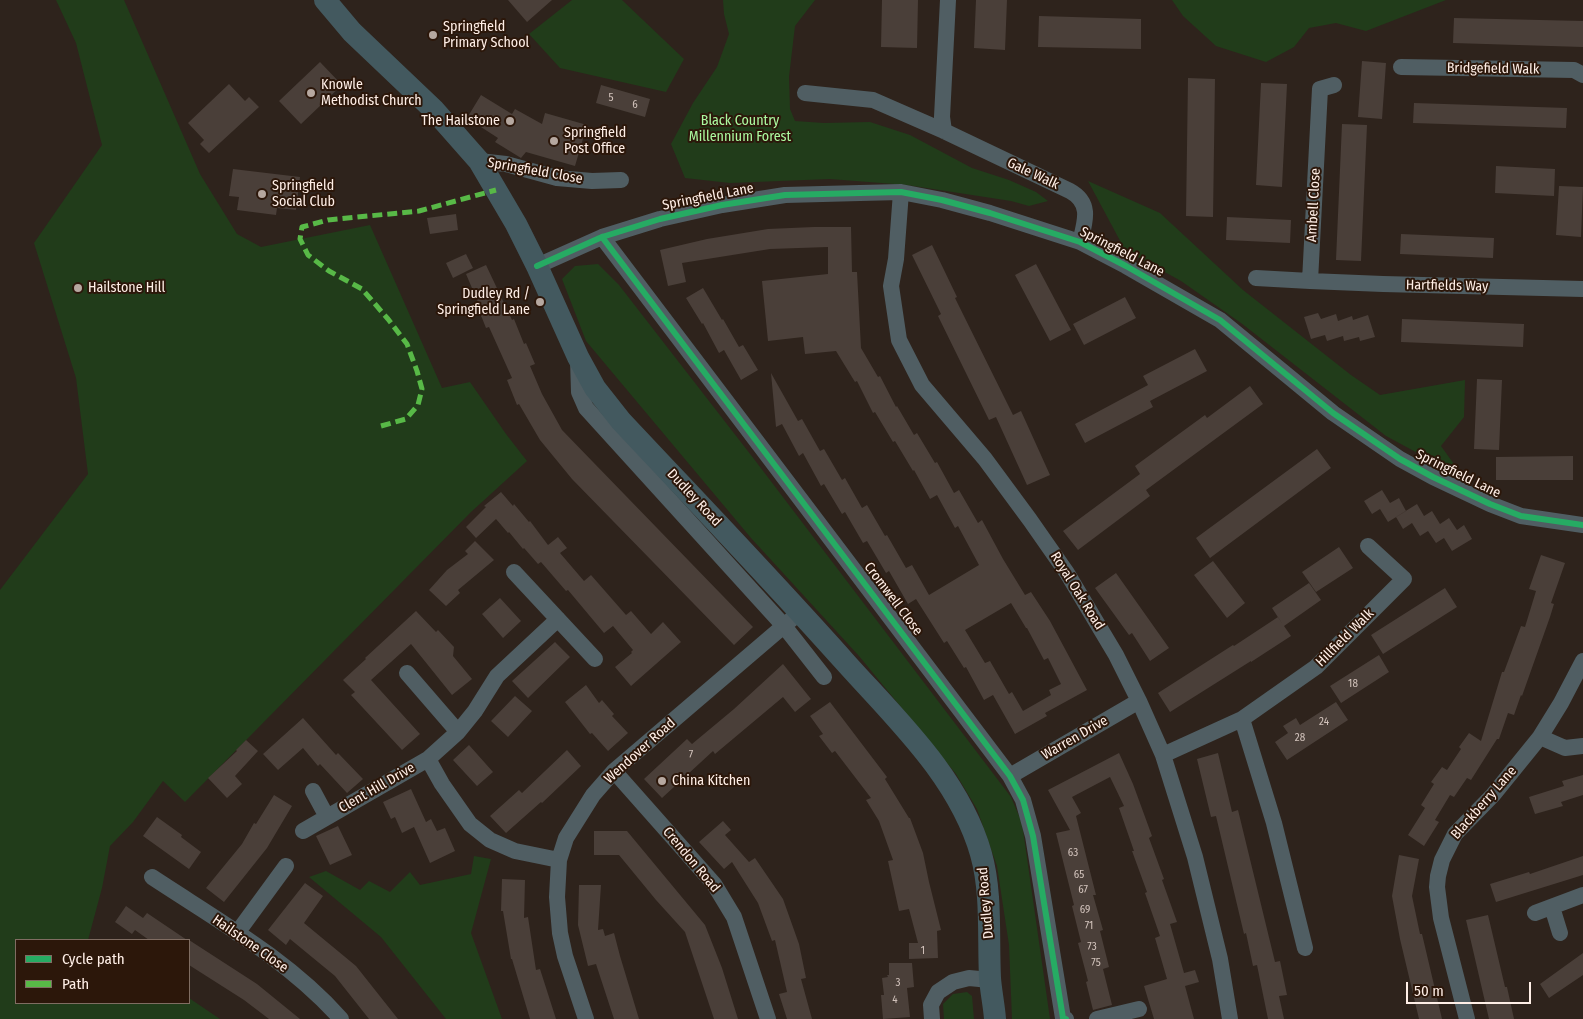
<!DOCTYPE html>
<html>
<head>
<meta charset="utf-8">
<style>
  body { margin:0 }
  #map { position:relative; width:1583px; height:1019px; overflow:hidden; background:#2e231c; font-family:"Fira Sans Condensed",sans-serif }
  canvas { display:block }
  .legend { position:absolute; left:15px; top:939px; width:175px; height:65px; box-sizing:border-box; background:#2c170a; border:1px solid #806d62; margin:0; padding:6px 9px; list-style:none; font-size:15px; color:#ffefe7 }
  .legend li { display:flex; align-items:center; gap:10px; height:25px }
  .legend b { width:25px; border:1px solid #806d62 }
  .scale { position:absolute; left:1406px; top:982px; width:125px; height:22px; box-sizing:border-box; border:2px solid #ffefe7; border-top:0; padding-left:6px; font-size:15px; line-height:18px; white-space:nowrap; color:#ffefe7; -webkit-text-stroke:4px #2c170a; paint-order:stroke }
</style>
</head>
<body>
<div id="map">
<canvas width="1583" height="1019"></canvas>
<ul class="legend">
<li><b style="height:6px;background:#26ab63"></b>Cycle path</li>
<li><b style="height:6px;background:#58b947"></b>Path</li>
</ul>
<div class="scale">50 m</div>
</div>
<script>
const ctx = document.querySelector('canvas').getContext('2d');
ctx.lineJoin = 'round';
function fillPath(path, color) { ctx.fillStyle = color; ctx.fill(path, 'evenodd'); }
function stroke(path, color, width, dash) { ctx.strokeStyle = color; ctx.lineWidth = width; ctx.lineCap = dash ? 'butt' : 'round'; ctx.setLineDash(dash || []); ctx.stroke(path); }
function drawText(font, color, halo, rows, align = 'center') {
  ctx.font = font + ' "Fira Sans Condensed",sans-serif'; ctx.lineWidth = 4; ctx.setLineDash([]); ctx.textBaseline = 'middle'; ctx.strokeStyle = halo; ctx.fillStyle = color; for (const [text, x, y, turn = 0] of rows) {
    ctx.save(); ctx.translate(x, y); ctx.rotate((+turn || 0) * Math.PI / 180); ctx.textAlign = isNaN(turn) ? turn : align; if (halo) ctx.strokeText(text, 0, 0); ctx.fillText(text, 0, 0); ctx.restore();
  }
}
const green = new Path2D(`
  M56,0H124L200,174L237,234L261,247L370,225L442,388L470,382L506,434L527,461L471,512L185,802L163,781L133,822L110,846L102,888L88,940H16V1003H189V998L220,1019H0V590L88,474L76,378L34,243L102,145L76,43Z
  M572,0H622L684,59L666,92L560,68L529,34Z
  M723,0H815L795,26L789,77L790,109L795,121L824,123L870,122L910,135L972,168L1009,180L1036,192L1048,201L1029,206L1011,201L907,185L830,179L730,183L685,178L671,144L693,103L717,67L729,34L724,14Z
  M1172,0H1446L1366,31L1336,23L1309,28L1294,47L1266,62L1216,46L1183,16Z
  M1088,181L1160,213L1243,290L1351,375L1380,395L1465,380L1464,417L1441,446L1464,478L1386,436L1241,323L1181,281L1125,250Z
  M598,264L619,285L754,459L1011,797L1022,823L1050,1019H1012L1009,945L997,866L977,809L956,774L859,656L751,538L586,341L562,279L575,266Z
  M474,856L491,859L471,933L502,1019H446L381,937L309,877L326,871L360,890L369,881L390,892L410,872L420,885L471,874Z
  M967,992L972,996L974,1019H944L943,1004L953,994Z`);
const building = new Path2D(`
  M508,0H552L527,22Z
  M882,0H918L917,48L881,47Z
  M976,0H1007L1005,50L974,48Z
  M1039,16L1141,19V49L1038,47Z
  M1454,18L1583,21V47L1453,43Z
  M1362,61L1386,63L1382,119L1358,117Z
  M320,62L342,85L301,124L279,101Z
  M1188,78L1215,79L1213,217L1186,216Z
  M1261,83L1287,84L1282,187L1256,185Z
  M229,84L245,101L249,97L259,107L209,153L200,144L204,140L188,123Z
  M601,85L650,99L645,117L596,103Z
  M481,95L512,114L515,109L542,124L545,113L587,125L575,166L526,152L521,158L495,142L498,138L467,118Z
  M1414,103L1567,108L1566,128L1413,123Z
  M1342,124L1367,125L1361,261L1336,260Z
  M1496,166L1555,169L1554,196L1495,193Z
  M233,169L300,177L296,210L277,208L276,215L237,210L239,197L229,196Z
  M1559,186L1583,187L1581,237L1556,235Z
  M456,214L458,230L430,234L427,218Z
  M1227,217L1291,220L1290,243L1226,240Z
  M814,227H851L852,272H857L861,348L878,377L880,376L896,407L897,406L914,435L917,433L935,463L937,462L954,493L959,490L978,523L982,520L1003,559L1025,595L1031,592L1050,621L1087,690L1045,713L1047,716L1015,734L993,695L984,700L966,667L964,668L947,641L944,643L916,599L908,604L889,571L886,573L867,541L863,543L845,512L842,514L824,484L821,486L803,453L799,456L782,424L776,427L771,373L798,421L802,419L820,451L824,449L842,480L845,478L862,508L867,505L885,536L887,535L906,568L912,565L929,595L979,565L958,526L955,528L937,495L930,499L914,470L913,471L895,441L893,442L875,412L873,413L857,381L855,382L836,351L805,354L803,337L768,341L762,281L828,274V247L770,249L682,263L686,282L668,286L660,250L707,239L768,229ZM1011,603L1026,628H1027L1044,660L1048,658L1061,684L1049,690L1051,695L1023,711L1012,692L1009,694L990,661L985,663L965,630Z
  M1401,234L1494,238L1493,258L1400,254Z
  M932,245L957,297L955,298L1013,415L1021,411L1050,475L1027,485L996,417L989,420L938,316L941,314L912,255Z
  M466,254L473,268L453,278L446,263Z
  M1036,264L1071,330L1050,341L1015,275Z
  M486,265L512,320L514,319L524,344L526,343L535,364L530,366L542,394L562,430L753,627L734,645L572,479L540,440L519,404L517,405L507,380L512,378L489,327L486,328L482,318L477,308L480,307L466,274Z
  M703,288L722,320L723,319L739,347L743,345L758,370L741,380L724,350L719,353L703,323L702,324L686,298Z
  M1125,297L1136,318L1084,345L1073,324Z
  M1318,313L1321,319L1336,314L1338,321L1352,316L1353,320L1368,315L1375,337L1360,341L1359,337L1344,341L1343,336L1327,341L1325,335L1311,339L1304,317Z
  M1402,319L1524,324L1523,347L1401,342Z
  M1195,349L1207,371L1150,401L1153,407L1085,443L1075,424L1148,385L1143,376Z
  M1477,379L1502,380L1499,450L1474,449Z
  M1250,386L1263,404L1146,490L1150,496L1078,550L1063,531L1140,474L1135,466L1205,415L1207,418Z
  M1317,449L1331,468L1210,558L1196,538Z
  M1573,456V480H1496V457Z
  M1382,490L1390,503L1399,498L1406,511L1388,522L1380,509L1372,514L1364,501Z
  M501,492L513,506L514,504L529,522L530,521L548,545L558,537L567,548L560,553L584,581L591,575L626,615L631,611L651,634L663,622L681,642L631,686L615,667L632,653L631,652L633,650L613,626L604,633L568,590L566,591L541,562L538,564L524,548L523,549L509,532L508,533L496,519L476,538L466,527L486,507L484,506Z
  M1417,504L1424,516L1432,511L1440,524L1449,518L1457,530L1464,525L1472,539L1452,551L1444,538L1436,543L1428,531L1420,536L1412,523L1403,529L1396,517Z
  M475,541L494,560L458,590L460,593L446,606L429,590L447,570L468,554L465,551Z
  M1339,547L1353,568L1316,592L1302,572Z
  M1541,555L1565,563L1551,603L1554,604L1550,617L1522,696L1521,695L1514,715L1508,713L1499,739H1497L1471,780L1467,778L1454,797L1450,795L1435,820L1439,822L1424,846L1408,835L1425,808L1421,805L1434,784L1431,782L1442,767L1447,770L1461,749L1459,747L1469,733L1481,741L1502,672H1504L1521,626L1525,627L1536,591L1529,589Z
  M1213,561L1245,603L1227,618L1194,575Z
  M1116,573L1169,648L1150,661L1132,633L1129,635L1095,588Z
  M1309,583L1321,600L1284,626L1291,636L1251,662V661L1170,712L1158,693L1233,645L1234,646L1278,617L1283,625L1272,608Z
  M1445,588L1457,607L1383,654L1371,635Z
  M500,598L521,621L503,638L482,614Z
  M416,611L436,632L438,630L454,647L453,656L472,679L452,695L411,644L371,680L420,734L402,750L351,695L355,692L343,680L366,659L365,658Z
  M555,642L570,657L528,698L512,681Z
  M1379,655L1389,672L1341,703L1330,686Z
  M783,664L811,699L795,712L783,697L715,754L713,751L662,798L644,779L687,739L692,744L734,709Z
  M586,685L599,703L602,700L614,714L612,716L628,733L608,751L592,733L590,734L565,702Z
  M515,696L532,711L508,737L491,721Z
  M830,702L887,777L885,779L909,818H910L923,853L929,882L941,930L937,931L938,958L909,959V943H918L909,909L899,911L888,861L893,860L879,821L866,800L871,798L835,751L832,753L819,736L823,734L810,716Z
  M1336,702L1348,720L1287,760L1275,742L1288,733L1283,726L1296,718L1300,725Z
  M303,718L336,755L338,753L363,779L347,793L320,764L318,766L303,748L278,770L263,754Z
  M246,740L258,751L235,776L242,784L227,798L208,778L237,751L236,750Z
  M469,745L493,772L477,786L453,760Z
  M567,750L581,766L542,803L541,802L506,833L490,816L519,790L522,793Z
  M1119,753L1133,784L1152,836L1149,838L1164,879L1162,880L1177,922L1170,924L1184,973L1195,970L1199,982L1185,986L1194,1019H1154L1144,986L1167,979L1155,938L1160,936L1145,893L1147,892L1132,851H1134L1119,808L1124,806L1110,777L1072,797L1081,813L1076,816L1096,895H1093L1103,930L1100,931L1109,967L1103,969L1112,1005L1093,1010L1086,982L1088,981L1078,943L1081,942L1072,906L1074,905L1056,833L1070,830L1048,790Z
  M1218,753L1232,812L1238,810L1275,962L1280,961L1287,995L1279,996L1284,1019H1268L1257,965L1253,966L1246,933L1244,934L1216,816L1211,817L1197,759Z
  M1583,775V795L1561,802L1563,806L1535,814L1529,797L1564,786L1562,781Z
  M411,789L426,822L431,819L437,831L445,828L455,851L430,863L414,827L402,833L395,817L391,819L383,802Z
  M274,795L292,806L267,848L224,902L206,888L242,844L254,823L256,824Z
  M157,817L182,835L181,837L201,852L189,869L143,836Z
  M723,821L731,830L725,835L749,862L755,858L783,899L799,944L806,978L801,979L812,1019H787L779,994L787,992L775,940L772,941L758,903L732,862L724,869L699,842Z
  M338,826L352,855L330,865L316,836Z
  M594,831H627L705,925L722,968L738,1019H714L685,932L656,900L619,855H594Z
  M1399,855L1419,859L1412,896L1420,934H1422L1442,1019H1419L1400,939L1392,896Z
  M1583,856V875L1496,902L1490,884L1529,872L1530,874Z
  M502,879L525,880L524,918L528,917L536,970L540,969L556,1019H530L512,959H511L503,911H501Z
  M305,883L323,896L304,923L356,966L398,1019H369L335,976L290,939L286,945L268,930Z
  M579,885H601L598,930L603,929L605,936L614,933L620,956L639,1019H614L596,964L588,966L578,925Z
  M126,906L143,918L147,913L187,940H149L135,930L132,934L115,922Z
  M1488,915L1505,987H1507L1514,1019H1489L1466,920Z
  M189,940L257,984L300,1019H269L244,1000L189,965Z
  M1583,953V975L1549,998L1540,984Z
  M889,963H912L914,987L907,988L910,1017L883,1019L881,995H884L882,978L888,977L887,975H889Z`);
const street = new Path2D(`
  M1401,67L1574,70L1583,75
  M805,93L873,100L944,131L1070,191C1092,203 1085,222 1080,242
  M944,131L942,117L948,0
  M479,161L506,164L557,178L592,181L621,180
  M901,192L896,259L891,286L899,340L922,385L985,459L1030,520L1067,573L1116,655L1139,701L1163,755L1195,857L1220,959L1230,1019
  M602,237L1010,776L1023,800L1033,836L1063,1018L1066,1019
  M537,266L602,237L660,219L722,205L785,195L860,193L901,192L942,200L990,213L1080,242L1126,266L1220,320L1333,413L1400,459L1433,477L1490,504L1521,516L1583,525
  M1256,278L1310,281L1320,89L1334,85
  M1310,281L1383,284L1583,289
  M578,359L579,392L586,408L784,626L824,677
  M514,572L595,659
  M558,619L497,676L475,711L458,732L428,759L442,784L470,824L490,840L515,851L559,860
  M407,673L458,732
  M1242,719L1274,823L1305,948
  M1540,737L1565,748L1583,746
  M1163,755L1242,719L1316,667L1404,579L1368,546
  M614,771L714,884L734,917L768,1019
  M1010,776L1139,701
  M313,791L327,817
  M303,831L428,759
  M152,877C217,920 289,960 341,1019
  M1552,907L1560,933
  M1535,913L1583,895
  M237,933L286,866
  M586,1019L565,956L560,933L557,897L559,860L566,838L593,795L614,771L800,612
  M932,1019L931,1005L938,992L953,982L969,978L990,980
  M1097,1019L1139,1009
  M1467,1019L1441,918L1437,887L1438,876L1442,860L1455,834L1493,795L1540,737L1561,703L1583,661`);
const secondary = new Path2D(`
  M325,0L352,32L434,110L479,161L516,224L537,266L578,357L595,388L621,421C696,501 772,580 845,662C896,719 959,777 981,854C992,893 988,937 990,978C991,992 994,1005 995,1019`);
const quiet = new Path2D(`
  M381,426L406,419L418,405L422,389L417,371L407,344L388,319L362,289L329,271L308,255L300,239L302,227L328,220L419,211L496,190`);
const cycleway = new Path2D(`
  M602,237L1010,776L1023,800L1033,836L1063,1018L1066,1019
  M537,266L602,237L660,219L722,205L785,195L860,193L901,192L942,200L990,213L1080,242L1126,266L1220,320L1333,413L1400,459L1433,477L1490,504L1521,516L1583,525`);
const markers = [
  [433,35,5,"#b6a8a0"],
  [311,93,5,"#b6a8a0"],
  [510,121,5,"#b6a8a0"],
  [554,141,5,"#b6a8a0"],
  [262,194,5,"#b6a8a0"],
  [78,288,5,"#b6a8a0"],
  [540,302,5,"#b6a8a0"],
  [662,781,5,"#b6a8a0"]
];
const numberNames = [
  ["5",611,98],
  ["6",635,105],
  ["18",1353,684],
  ["24",1324,722],
  ["28",1300,738],
  ["7",691,755],
  ["63",1073,853],
  ["65",1079,875],
  ["67",1083,890],
  ["69",1085,910],
  ["71",1089,926],
  ["73",1092,947],
  ["1",923,951],
  ["75",1096,963],
  ["3",898,983],
  ["4",895,1000]
];
const poiNames = [
  ["Springfield",443,27],
  ["Primary School",443,43],
  ["Knowle",321,85],
  ["Methodist Church",321,101],
  ["The Hailstone",500,121,"right"],
  ["Springfield",564,133],
  ["Post Office",564,149],
  ["Springfield",272,186],
  ["Social Club",272,202],
  ["Hailstone Hill",88,288],
  ["Dudley Rd /",530,294,"right"],
  ["Springfield Lane",530,310,"right"],
  ["China Kitchen",672,781]
];
const streetNames = [
  ["Bridgefield Walk",1493,69,1],
  ["Springfield Close",535,171,10],
  ["Gale Walk",1033,174,25],
  ["Springfield Lane",708,197,-11],
  ["Ambell Close",1314,205,-87],
  ["Springfield Lane",1122,252,27],
  ["Hartfields Way",1447,286,1],
  ["Springfield Lane",1458,474,26],
  ["Dudley Road",694,498,47],
  ["Royal Oak Road",1077,591,58],
  ["Cromwell Close",893,599,53],
  ["Hillfield Walk",1345,638,-45],
  ["Warren Drive",1075,738,-30],
  ["Wendover Road",640,751,-42],
  ["Clent Hill Drive",377,788,-30],
  ["Blackberry Lane",1484,803,-49],
  ["Crendon Road",691,860,50],
  ["Dudley Road",986,903,-95],
  ["Hailstone Close",250,944,35]
];
const parkNames = [
  ["Black Country",740,121],
  ["Millennium Forest",740,137]
];
fillPath(green, '#213c1a');
fillPath(building, '#4a3f39');
stroke(street, '#505e63', 16);
stroke(secondary, '#43595f', 22);
stroke(quiet, '#58b947', 5, [10, 5]);
stroke(cycleway, '#26ab63', 6);
for (const [x, y, r, color] of markers) { const dot = new Path2D(); dot.arc(x, y, r, 0, 2 * Math.PI); ctx.fillStyle = color; ctx.fill(dot); stroke(dot, '#2c170a', 2); }
drawText('11px', '#d2c3bc', null, numberNames);
drawText('14px', '#ffefe7', '#2c170a', poiNames, 'left');
drawText('14px', '#ffefe7', '#2c170a', streetNames);
drawText('14px', '#abfaa0', '#2c170a', parkNames);
</script>
</body>
</html>
